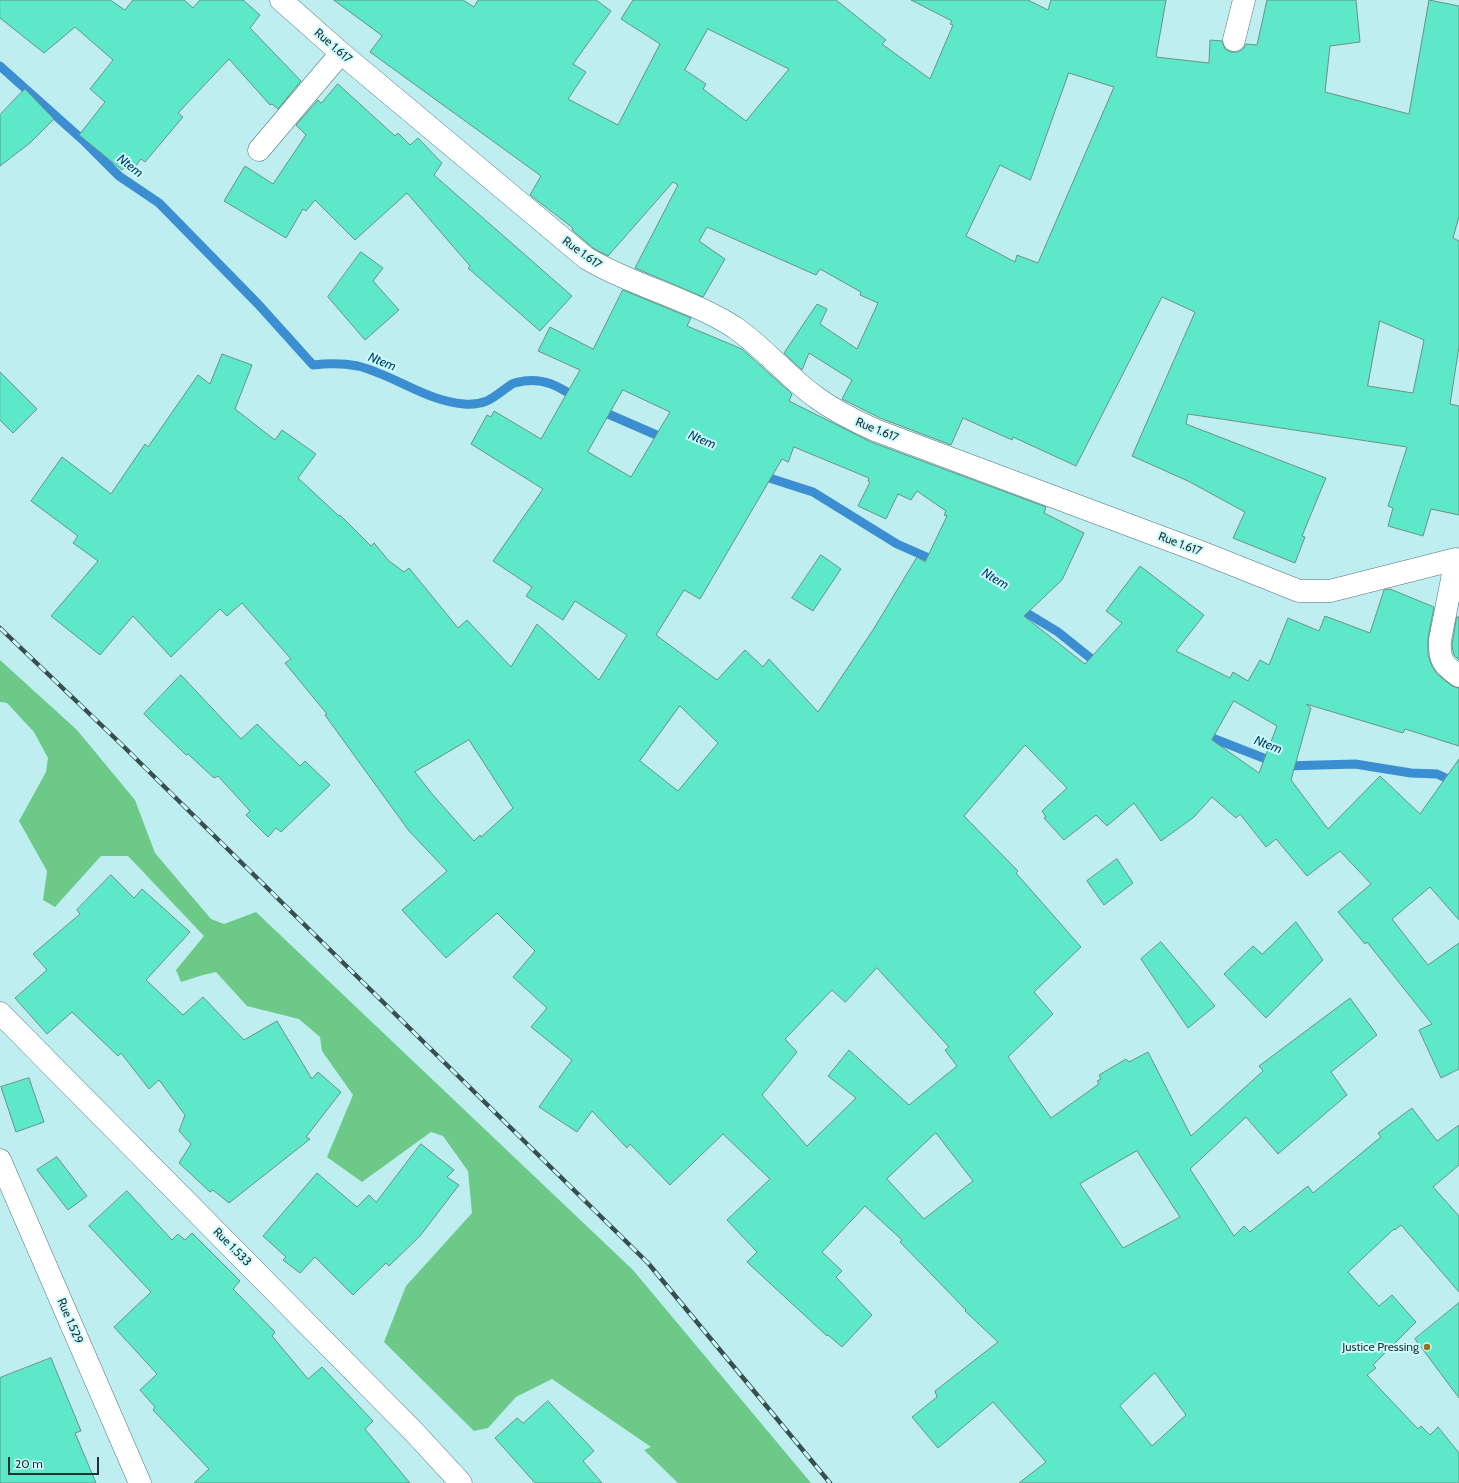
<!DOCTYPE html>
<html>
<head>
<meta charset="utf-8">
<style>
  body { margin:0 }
  #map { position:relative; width:1459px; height:1483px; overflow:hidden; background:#bfeef0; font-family:Cabin,sans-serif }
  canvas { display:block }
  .scale { position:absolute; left:8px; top:1457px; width:91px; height:18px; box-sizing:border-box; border:2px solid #1f3132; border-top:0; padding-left:5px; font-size:12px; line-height:14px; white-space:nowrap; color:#1f3132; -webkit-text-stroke:3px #ccfbfd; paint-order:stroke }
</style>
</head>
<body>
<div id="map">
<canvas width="1459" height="1483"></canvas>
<div class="scale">20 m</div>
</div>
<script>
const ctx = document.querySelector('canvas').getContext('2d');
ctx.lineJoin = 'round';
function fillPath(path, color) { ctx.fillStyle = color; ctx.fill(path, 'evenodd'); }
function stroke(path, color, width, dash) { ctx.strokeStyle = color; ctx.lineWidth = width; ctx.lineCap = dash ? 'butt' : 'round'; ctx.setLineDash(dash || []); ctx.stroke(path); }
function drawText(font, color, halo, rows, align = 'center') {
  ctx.font = font + ' Cabin,sans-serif'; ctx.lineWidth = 4; ctx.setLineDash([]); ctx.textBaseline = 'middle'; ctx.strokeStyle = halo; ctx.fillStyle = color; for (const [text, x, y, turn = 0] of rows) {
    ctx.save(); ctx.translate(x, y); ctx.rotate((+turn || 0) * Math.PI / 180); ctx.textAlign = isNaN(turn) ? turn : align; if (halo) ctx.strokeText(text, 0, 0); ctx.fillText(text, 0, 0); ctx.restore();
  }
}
const forest = new Path2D(`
  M0,660L77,730L135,800L155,853L211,919L224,924L256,912L633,1270L811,1483H678L644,1450L651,1447L552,1379L516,1397L488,1428L474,1431L384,1342L406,1286L472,1213L468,1171L443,1136L431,1132L362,1182L327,1157L353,1095L322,1051L320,1037L299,1019L247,1006L216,972L203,975L181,982L176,970L204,936L128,856H101L55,907L43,900L47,871L19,821L46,772L48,758L34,732L7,703L0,702Z`);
const stream = new Path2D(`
  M0,66L85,142L119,176L159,203L258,304L313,365C329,363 343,363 358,366C394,375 426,401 464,404C488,406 494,396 512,384C516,382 520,382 524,381C546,378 559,387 577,398
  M599,410L668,440
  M760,475L813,492L897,544L938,562
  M1017,607L1058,632L1099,665
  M1202,734L1284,766L1355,764L1411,773L1437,774L1459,784`);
const building = new Path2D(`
  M0,0H110L125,10L133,0H184L193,8L200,0H243L260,15L250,28L301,81L278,109L272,104L270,105L229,59L178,113L183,117L145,162L141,159L131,172L125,167L122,170L79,135L105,102L90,89L113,60L75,27L44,53L0,18Z
  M334,0H463L474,7L478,0H596L611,11L573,64L586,72L568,99L618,125L660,44L621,19L633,0H836L886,40L882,44L930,79L953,25L950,24L952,21L911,0H1028L1048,10L1051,0H1166L1156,57L1209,63L1210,40L1222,41L1225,49L1231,52H1238L1243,49L1246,44L1257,45L1267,0H1356L1360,42L1330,46L1325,92L1409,114L1429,0L1459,6V216L1453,238L1459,241V347L1450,404L1459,406V515L1431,509L1423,536L1388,526L1393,508L1388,506L1407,447L1188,414L1186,424L1326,478L1302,536L1305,537L1295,563L1233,538L1245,512L1188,481L1132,456L1195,312L1162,297L1076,466L1013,437L1012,440L963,418L951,445L880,418L842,399L852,380L809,353L802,370L784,353L817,304L827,309L820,324L857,349L878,303L860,295L861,292L820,269L816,275L707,227L699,241L725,259L703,297L635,268L678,185L673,182L608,256L593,248L572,230L573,228L530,195L541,176L370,52L382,36ZM708,29L789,69L746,121L703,89L706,84L685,70ZM1069,73L1114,87L1038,263L1017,255L1015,262L966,236L1000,165L1030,180ZM1380,321L1424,340L1413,393L1368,386Z
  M338,84L395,136L398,133L410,145L418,138L442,163L434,175L572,296L540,331L468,268L470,266L407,193L355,240L315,200L306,211L303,209L286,238L224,201L245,166L273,184L306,135L296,125L318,100L321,103Z
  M25,89L54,119L30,143L0,166V115Z
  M361,252L383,268L373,281L399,310L365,340L328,297Z
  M623,290L691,318L687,326L742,349L792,394L789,401L871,442L1046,507L1044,513L1084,533L1062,580L1024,616L1085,664L1122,623L1106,611L1140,566L1204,615L1176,651L1230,678L1233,672L1248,681L1260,660L1269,665L1288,618L1319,631L1325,616L1370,633L1384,590L1390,589L1434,607L1428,638V655L1432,666L1437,674L1452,686L1459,688V746L1405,729L1403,733L1306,704L1311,708L1291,780L1328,829L1380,776L1420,814L1459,759V920L1430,887L1392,919L1428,965L1459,943V1069L1441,1078L1419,1030L1432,1024L1367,942L1365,944L1338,912L1371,884L1340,851L1307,876L1276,839L1266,847L1240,814L1236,818L1212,797L1194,817L1161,841L1134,803L1107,826L1096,815L1064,840L1044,818L1046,817L1042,811L1067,788L1025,745L964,816L1018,871L1016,873L1081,947L1034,992L1053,1014L1008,1057L1051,1118L1099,1084L1097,1081L1101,1079L1099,1075L1126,1059L1129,1062L1148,1052L1191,1136L1263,1071L1259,1066L1350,998L1377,1035L1331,1072L1347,1095L1278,1154L1246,1117L1190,1169L1234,1236L1244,1226L1250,1232L1308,1186L1313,1193L1381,1137L1378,1133L1412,1108L1437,1141L1459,1125V1165L1433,1187L1459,1216V1292L1401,1225L1395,1230L1394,1229L1348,1272L1379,1306L1392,1295L1416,1322L1373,1365L1376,1368L1367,1375L1418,1429L1421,1426L1430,1435L1438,1427L1459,1453V1483H1019L1046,1462L993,1402L938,1448L912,1417L937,1397L935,1391L998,1342L965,1311L966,1310L900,1242L902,1240L865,1206L822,1252L842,1271L836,1277L872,1315L842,1347L828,1335L827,1336L747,1262L757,1252L727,1220L770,1179L723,1134L670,1185L630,1144L627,1148L592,1111L577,1132L539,1107L572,1060L531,1027L547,1008L513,977L535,951L497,913L446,958L402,910L447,871L409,831L325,715L327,714L285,663L291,659L242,603L227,616L220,609L171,657L133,616L100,655L51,616L98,561L73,543L78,536L31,501L62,457L111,494L145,444L148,447L198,375L210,384L222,354L252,365L235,409L275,440L282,430L316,454L298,478L339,516L340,515L371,546L374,543L389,561L404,572L409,568L458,628L467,620L511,667L537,624L599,680L627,635L575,601L563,620L526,596L532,587L493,561L543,489L471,444L487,415L491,417L494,411L541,439L580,370L538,351L550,327L593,349ZM623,390L670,412L631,477L588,452ZM794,447L869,478L868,481L870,482L858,506L886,519L898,494L911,500L917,491L946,511L944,515L947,516L925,562L917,557L873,630L818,712L769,659L763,667L745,650L717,680L656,635L684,590L700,599L782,459L788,462ZM1234,701L1277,726L1259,773L1212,740ZM680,706L718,743L678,791L640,761ZM469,740L513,808L481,837L480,835L474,841L432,794L415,772ZM877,968L949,1047L945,1050L957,1066L909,1105L849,1050L828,1076L856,1098L807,1146L762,1095L797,1052L785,1039L832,990L845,1002ZM936,1133L973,1181L924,1219L887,1179ZM1137,1151L1180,1217L1123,1248L1080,1184ZM1155,1373L1186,1415L1152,1446L1120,1406Z
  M0,372L37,409L13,433L0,420Z
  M821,555L841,569L813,611L792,598Z
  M1457,617H1459V660L1454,655L1452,646Z
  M181,675L241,739L257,724L300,766L305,761L330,785L281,832L276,828L268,837L246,815L250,811L218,776L214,778L188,754L186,755L144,714Z
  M1117,859L1133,883L1104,905L1087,881Z
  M111,875L134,898L142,889L190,932L146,980L183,1015L203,997L244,1040L277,1021L312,1079L318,1072L341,1092L306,1137L310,1139L229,1203L213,1190L210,1192L179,1163L191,1144L179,1131L185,1115L159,1080L149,1089L121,1053L118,1056L72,1012L47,1034L15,998L47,970L33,954L80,914L77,910Z
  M1296,922L1323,960L1266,1018L1224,974L1253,946L1262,954Z
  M1161,942L1215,1006L1188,1028L1141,959Z
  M29,1078L44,1122L16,1132L1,1087Z
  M421,1144L454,1170L447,1177L459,1185L420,1236L389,1266L386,1263L353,1295L315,1257L300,1273L283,1260L286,1257L263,1236L317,1173L357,1207L369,1195L376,1202Z
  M57,1157L87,1196L68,1210L37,1170Z
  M127,1191L172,1240L178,1234L185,1240L192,1233L240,1281L233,1289L275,1332L272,1336L308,1379L322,1367L373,1421L365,1429L410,1483H194L209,1469L153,1410L155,1407L140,1390L157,1374L114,1327L151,1292L89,1226Z
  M1459,1303V1398L1415,1339Z
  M51,1358L81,1431L75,1433L96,1483H0V1378Z
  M548,1401L594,1451L583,1461L602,1483H535L495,1438L517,1418L523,1423Z`);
const minor = new Path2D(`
  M281,0L341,53L586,258C633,286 688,298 734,327C764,347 787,377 817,398C835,411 855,421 875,430L1201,552L1299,591H1330L1456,559L1440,640C1439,660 1443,665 1459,676
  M1234,40L1244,0
  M259,150L341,53
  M0,1013L414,1432L461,1483
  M0,1160L140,1483`);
const rail = new Path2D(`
  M0,628L120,743L648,1263L830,1483`);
const markers = [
  [1427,1347,4,"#97701b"]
];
const streetNames = [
  ["Rue 1.617",333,46,41],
  ["Rue 1.617",582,253,36],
  ["Rue 1.617",877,430,22],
  ["Rue 1.617",1180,544,21],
  ["Rue 1.533",232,1247,45],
  ["Rue 1.529",70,1321,67]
];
const poiNames = [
  ["Justice Pressing",1419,1347]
];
const waterNames = [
  ["Ntem",130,166,38],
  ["Ntem",382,362,22],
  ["Ntem",702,440,23],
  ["Ntem",995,579,31],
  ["Ntem",1268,745,21]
];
fillPath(forest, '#6cc988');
stroke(stream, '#3b8ed1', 9);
fillPath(building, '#5ce8c9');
stroke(building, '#699287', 1);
stroke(minor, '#4d787a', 23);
stroke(minor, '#fff', 22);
stroke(rail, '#384e4f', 4.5);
stroke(rail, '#ccfbfd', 3, [9]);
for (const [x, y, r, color] of markers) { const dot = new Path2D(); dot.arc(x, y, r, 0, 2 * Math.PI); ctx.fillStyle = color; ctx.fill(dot); stroke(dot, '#ccfbfd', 1.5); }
drawText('12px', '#1f3132', '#ccfbfd', streetNames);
drawText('12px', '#1f3132', '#ccfbfd', poiNames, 'right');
drawText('italic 13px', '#00406c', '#ccfbfd', waterNames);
</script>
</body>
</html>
